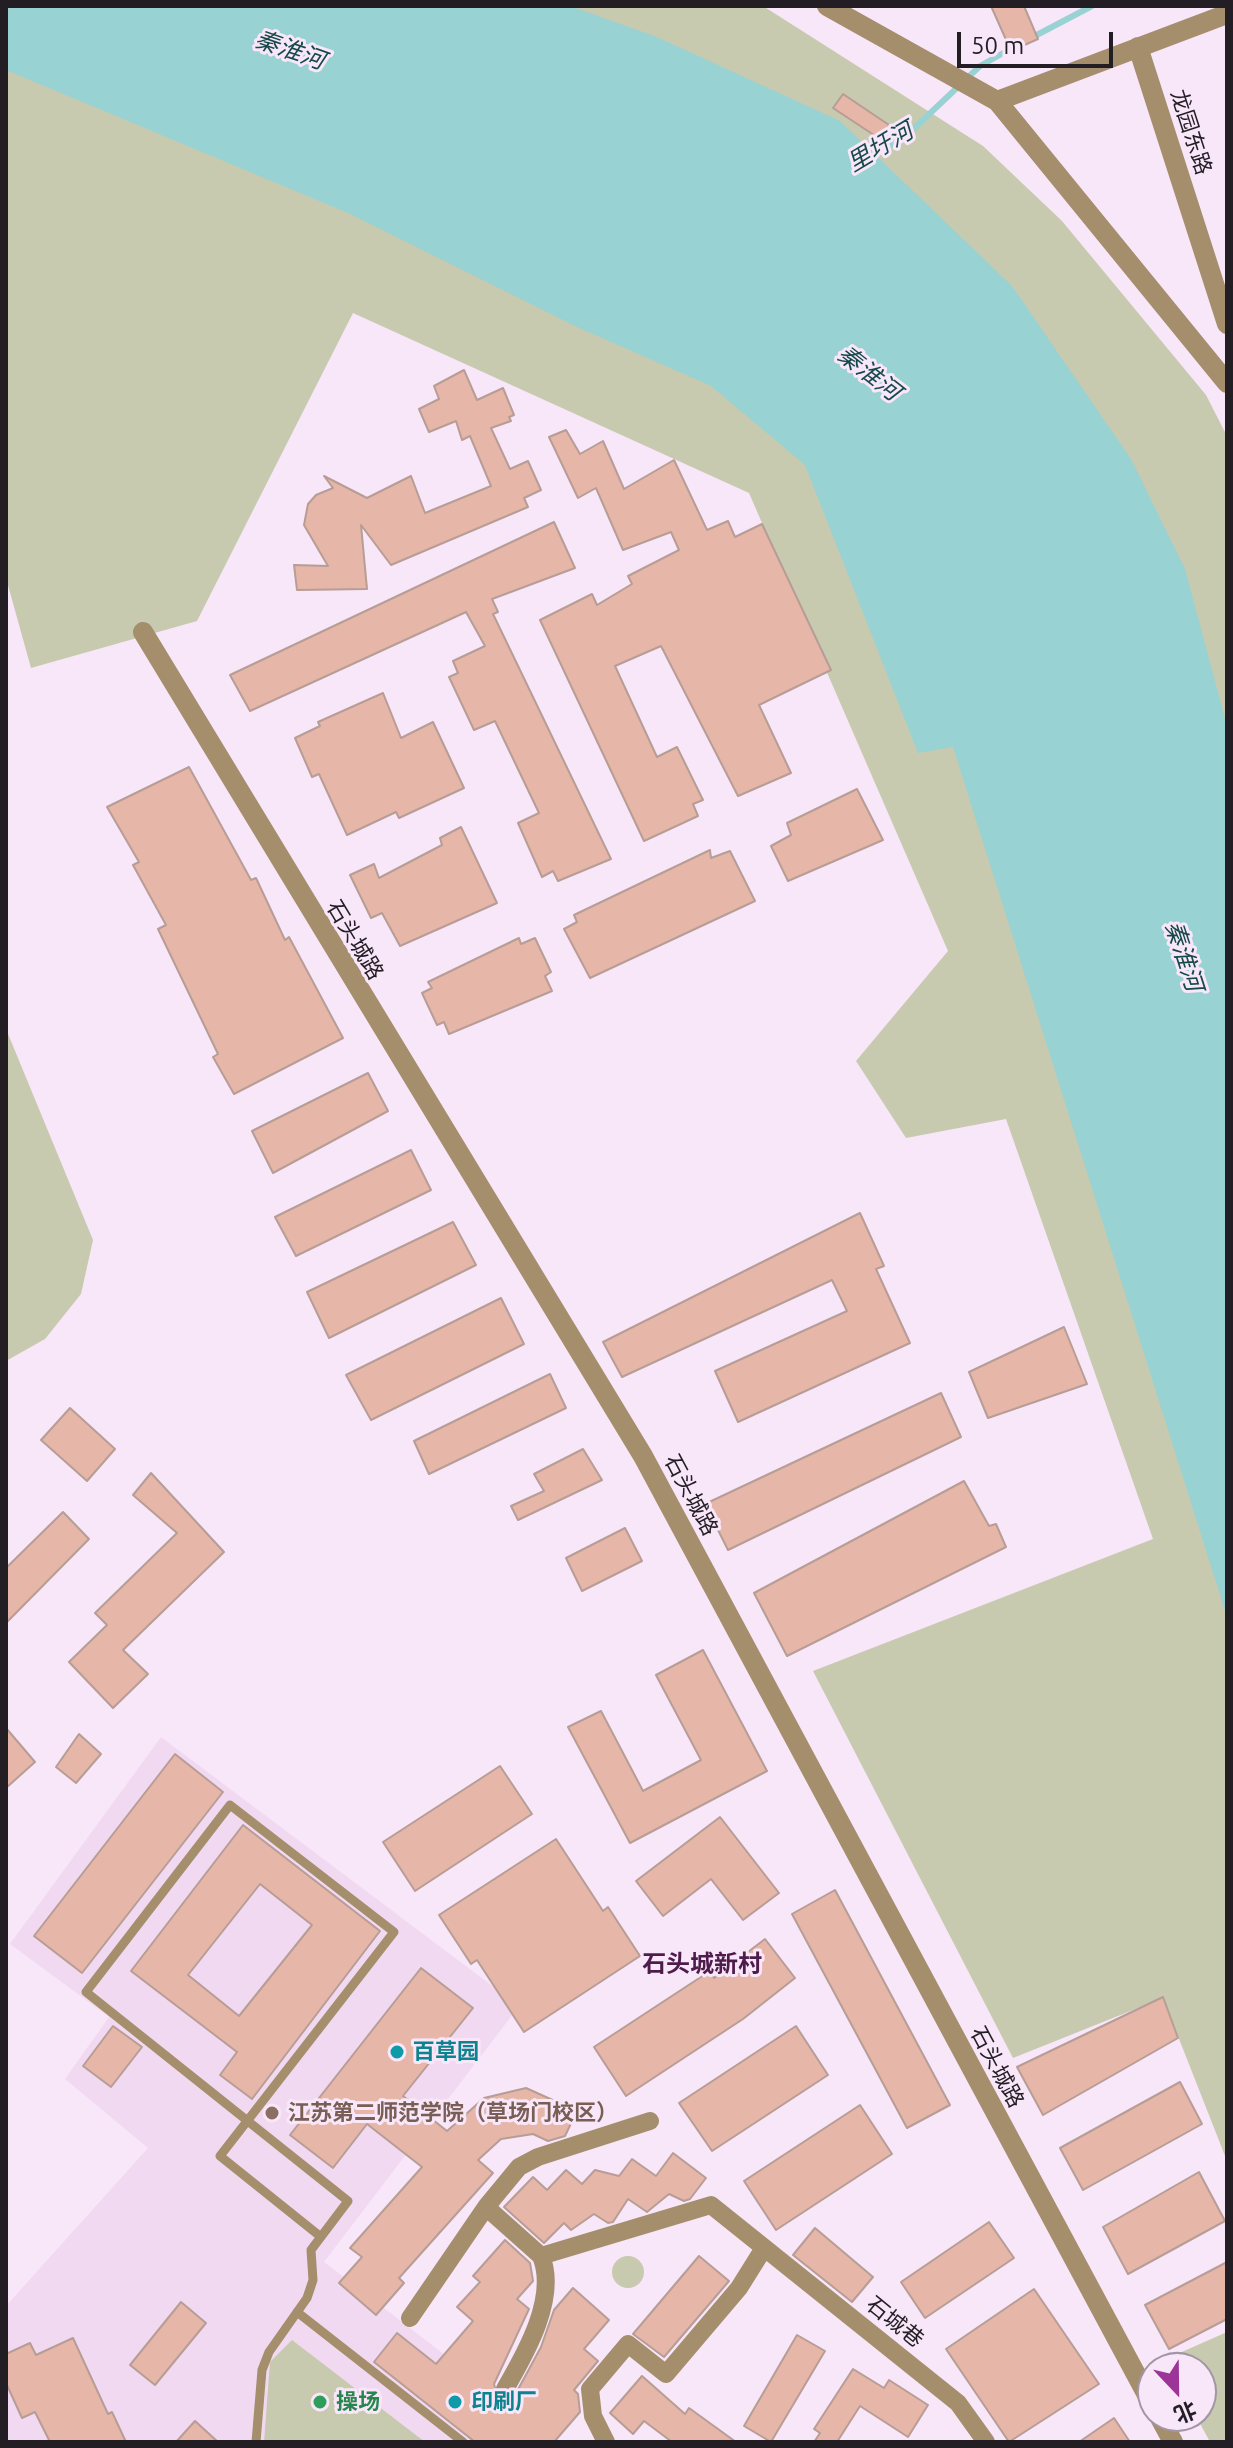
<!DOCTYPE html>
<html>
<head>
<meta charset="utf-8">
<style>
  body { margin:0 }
  #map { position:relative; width:1233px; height:2448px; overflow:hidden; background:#f8e6f9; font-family:Ubuntu,"Noto Sans SC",sans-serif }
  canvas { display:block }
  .frame { position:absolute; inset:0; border:8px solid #231d24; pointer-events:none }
  .north { position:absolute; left:1137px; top:2352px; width:80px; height:80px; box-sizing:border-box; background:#f8e6f9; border:2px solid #a396a4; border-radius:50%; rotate:158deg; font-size:22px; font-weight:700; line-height:32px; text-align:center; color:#231d24 }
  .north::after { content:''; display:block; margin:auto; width:28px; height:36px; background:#9d3598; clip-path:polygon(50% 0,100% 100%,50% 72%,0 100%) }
  .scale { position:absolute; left:957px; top:32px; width:156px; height:36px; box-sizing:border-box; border:4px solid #231d24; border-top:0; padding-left:10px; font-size:24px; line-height:28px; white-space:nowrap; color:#231d24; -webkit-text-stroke:6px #f8e6f9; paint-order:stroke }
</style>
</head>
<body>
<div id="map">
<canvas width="1233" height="2448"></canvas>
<div class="frame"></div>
<div class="north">北</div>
<div class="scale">50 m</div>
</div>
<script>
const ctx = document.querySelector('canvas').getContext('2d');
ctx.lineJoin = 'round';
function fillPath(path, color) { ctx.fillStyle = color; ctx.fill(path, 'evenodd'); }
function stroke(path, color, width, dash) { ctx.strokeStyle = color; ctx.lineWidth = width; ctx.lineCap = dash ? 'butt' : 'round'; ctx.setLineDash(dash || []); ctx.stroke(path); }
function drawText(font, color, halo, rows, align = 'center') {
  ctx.font = font + ' Ubuntu,"Noto Sans SC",sans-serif'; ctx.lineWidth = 6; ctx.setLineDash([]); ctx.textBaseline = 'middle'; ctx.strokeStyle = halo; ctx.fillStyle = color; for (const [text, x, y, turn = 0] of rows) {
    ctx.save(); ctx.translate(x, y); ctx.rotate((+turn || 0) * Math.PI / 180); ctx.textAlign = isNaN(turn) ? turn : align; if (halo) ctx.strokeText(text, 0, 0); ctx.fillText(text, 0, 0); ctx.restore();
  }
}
const built = new Path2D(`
  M161,1737L519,2006L324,2262L558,2442H6V2306L148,2148L65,2079L109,2017L10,1944Z`);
const green = new Path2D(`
  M6,6H763L983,146L1062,221L1206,395L1227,436V2161L1163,1998L1013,2058L813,1671L1153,1539L1006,1119L906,1138L856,1061L948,951L749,493L353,313L197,621L31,668L6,578Z
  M6,1029L93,1240L81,1294L45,1339L6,1361Z
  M612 2272a16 16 0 1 1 32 0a16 16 0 1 1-32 0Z
  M1227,2332V2442H1210L1196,2416H1201V2368H1171L1166,2359Z
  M292,2340L425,2442H264L270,2362Z`);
const water = new Path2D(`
  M6,6H570L657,37L840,121L1012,286L1131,459L1185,569L1227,726V1617L953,747L918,753L805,465L711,386L575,326L348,213L6,70Z`);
const stream = new Path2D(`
  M1031,38L1092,6
  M868,157L904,138L980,66L1014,47`);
const building = new Path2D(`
  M991,6H1024L1038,39L1011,51Z
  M843,94L892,127L883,141L833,108Z
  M464,370L477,400L503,388L514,415L509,417L511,421L491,428L510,469L528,461L541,490L524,498L528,507L391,565L361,525L367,589L297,590L294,565L328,566L304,525L308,504L316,495L333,488L324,476L367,498L411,476L425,513L491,486L470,436L462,440L456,421L429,432L419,409L439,399L434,386Z
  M566,430L580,454L603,441L624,489L674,460L707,530L728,521L735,537L762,524L831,670L759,705L791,773L738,796L661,646L615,666L657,757L677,747L703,800L693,804L698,816L644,841L540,620L592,594L597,605L632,584L628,576L679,550L671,532L623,550L596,488L578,498L549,437Z
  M554,522L575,568L492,599L498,612L493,614L611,859L558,881L553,871L542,877L518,823L539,813L495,721L474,730L449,677L458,673L453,661L485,646L466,612L250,711L230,675Z
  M383,693L401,738L433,722L464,788L399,818L396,812L347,835L319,774L312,777L295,738L320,726L318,722Z
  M189,767L251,880L256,878L285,940L289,937L343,1038L234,1094L213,1057L218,1054L158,929L166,925L133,865L139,862L107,807Z
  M857,789L883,840L788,881L771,846L791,835L787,823Z
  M461,827L497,903L400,946L382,913L371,918L350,875L374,864L379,878L442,845L440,838Z
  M710,850L711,858L730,851L755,901L590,978L564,929L577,922L574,915Z
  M519,938L521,944L535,938L551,972L545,976L552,991L449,1034L444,1022L437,1025L422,993L432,988L428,982Z
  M368,1073L388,1111L273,1173L252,1131Z
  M411,1150L431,1190L296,1256L275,1217Z
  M860,1213L884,1266L876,1269L910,1343L738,1422L715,1371L847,1311L832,1280L622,1377L603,1342Z
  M453,1222L476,1265L329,1338L307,1292Z
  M501,1298L524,1344L371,1420L346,1375Z
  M1064,1327L1087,1384L988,1418L969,1372Z
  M550,1374L566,1408L429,1474L414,1441Z
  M941,1393L961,1437L728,1550L705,1504Z
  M70,1408L115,1449L87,1481L41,1440Z
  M583,1449L602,1480L518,1520L511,1506L544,1491L534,1474Z
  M151,1473L224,1552L123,1650L148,1674L113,1708L69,1662L107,1625L95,1613L177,1533L133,1495Z
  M964,1481L989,1526L996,1524L1006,1547L787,1656L754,1593Z
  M63,1512L89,1539L6,1623V1568Z
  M625,1528L642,1561L582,1591L566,1558Z
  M703,1650L767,1771L630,1843L568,1727L601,1711L643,1791L701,1760L656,1675Z
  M6,1728L35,1762L6,1788Z
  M79,1734L101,1754L76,1783L56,1767Z
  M175,1754L223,1792L82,1973L34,1936Z
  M500,1766L532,1814L415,1891L383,1842Z
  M720,1817L779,1893L743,1920L711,1879L663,1916L636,1881Z
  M243,1825L380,1931L252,2099L220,2075L237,2052L131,1971ZM260,1884L312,1925L239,2016L188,1975Z
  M556,1839L603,1911L608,1907L640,1956L524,2032L477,1960L471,1964L439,1915Z
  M835,1890L950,2105L907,2128L792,1914Z
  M765,1939L795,1978L743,2019L626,2096L594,2047L710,1971L714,1978Z
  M421,1968L473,2008L403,2096L447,2131L484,2098L526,2088L577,2111L565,2136L548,2141L533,2134L501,2139L478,2160L493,2173L399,2278L404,2283L376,2315L339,2283L362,2257L350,2248L422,2167L367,2124L333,2168L290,2135Z
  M1163,1997L1178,2038L1043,2115L1017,2067Z
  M113,2026L142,2047L111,2087L83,2066Z
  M796,2026L828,2075L712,2151L679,2103Z
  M1180,2082L1202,2124L1083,2190L1060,2148Z
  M860,2105L892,2154L776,2230L744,2181Z
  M673,2153L706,2178L690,2199L684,2201L669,2194L647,2212L628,2199L613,2222L608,2223L594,2214L571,2230L564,2223L544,2243L504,2207L533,2177L547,2190L566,2170L582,2184L595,2170L619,2176L632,2159L656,2176Z
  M1199,2172L1225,2221L1128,2274L1103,2227Z
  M989,2222L1014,2258L925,2318L901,2282Z
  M815,2228L873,2277L852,2302L793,2255Z
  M505,2240L530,2263L533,2281L517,2299L529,2309L494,2384L498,2399L506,2401L515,2395L541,2347L554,2310L573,2288L609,2320L584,2349L598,2361L574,2390L578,2394L580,2412L554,2442H475L374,2362L397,2333L436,2364L473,2321L457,2307L480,2282L473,2276Z
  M699,2256L729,2281L664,2357L633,2334Z
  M1227,2262V2319L1169,2349L1145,2305Z
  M1034,2289L1099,2384L1009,2442L946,2349Z
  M181,2302L206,2323L155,2385L130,2365Z
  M797,2335L825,2351L771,2442L744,2426Z
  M73,2338L108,2414L112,2412L126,2442H50L35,2412L22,2418L6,2383V2354L30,2343L36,2355Z
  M853,2369L884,2388L889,2380L928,2405L908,2437L860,2406L837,2442H814L820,2433L814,2429Z
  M642,2376L685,2414L689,2408L736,2442H672L644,2421L633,2434L610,2413Z
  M1114,2418L1130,2442H1079Z
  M195,2421L218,2442H176Z`);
const service = new Path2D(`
  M297,2312L463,2442
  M256,2442L262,2370L269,2352L307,2298L313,2280L311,2250L348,2201L86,1992L230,1805L394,1932L220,2156L321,2237`);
const minor = new Path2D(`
  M486,2207L519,2167L538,2157L650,2121
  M410,2318L486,2207L541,2256
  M505,2389C526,2353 558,2297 541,2256L711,2205L958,2403L986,2442
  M606,2442L593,2416L590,2389L628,2344L666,2374L739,2288L764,2248`);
const tertiary = new Path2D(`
  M827,6L997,101L1227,383
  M1138,47L1227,324
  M997,101L1227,14
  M143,632L643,1456L1153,2406
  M1159,2416L1173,2442`);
const markers = [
  [397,2052,8,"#0f9aa8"],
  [272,2113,8,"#8d6e63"],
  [320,2402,8,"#2e9e5b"],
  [455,2402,8,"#0f9aa8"]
];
const streetNames = [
  ["龙园东路",1191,132,72],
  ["石头城路",355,940,59],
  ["石头城路",691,1495,62],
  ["石头城路",997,2067,62],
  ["石城巷",895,2322,39]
];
const cultureNames = [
  ["百草园",413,2052],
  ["印刷厂",471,2402]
];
const educationNames = [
  ["江苏第二师范学院（草场门校区）",288,2113]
];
const leisureNames = [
  ["操场",336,2402]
];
const waterNames = [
  ["秦淮河",290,50,19],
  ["里圩河",880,147,-31],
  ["秦淮河",869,373,38],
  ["秦淮河",1184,956,72]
];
const neighbourhoodNames = [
  ["石头城新村",702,1964]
];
fillPath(built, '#f1d9f2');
fillPath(green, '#c7caaf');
fillPath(water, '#98d2d3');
stroke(stream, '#98d2d3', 6);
fillPath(building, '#e6b6a8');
stroke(building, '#b79d96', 2);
stroke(service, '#a48e6c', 9);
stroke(minor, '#a48e6c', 18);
stroke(tertiary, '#a48e6c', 20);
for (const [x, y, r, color] of markers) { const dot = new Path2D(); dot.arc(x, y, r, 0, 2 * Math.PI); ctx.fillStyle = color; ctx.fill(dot); stroke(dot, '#f8e6f9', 3); }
drawText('22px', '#231d24', '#f8e6f9', streetNames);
drawText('bold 22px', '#0d838f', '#f8e6f9', cultureNames, 'left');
drawText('bold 22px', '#785e54', '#f8e6f9', educationNames, 'left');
drawText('bold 22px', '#27864d', '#f8e6f9', leisureNames, 'left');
drawText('italic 24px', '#15494a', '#f8e6f9', waterNames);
drawText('bold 24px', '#4e1c4b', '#f8e6f9', neighbourhoodNames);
</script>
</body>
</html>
